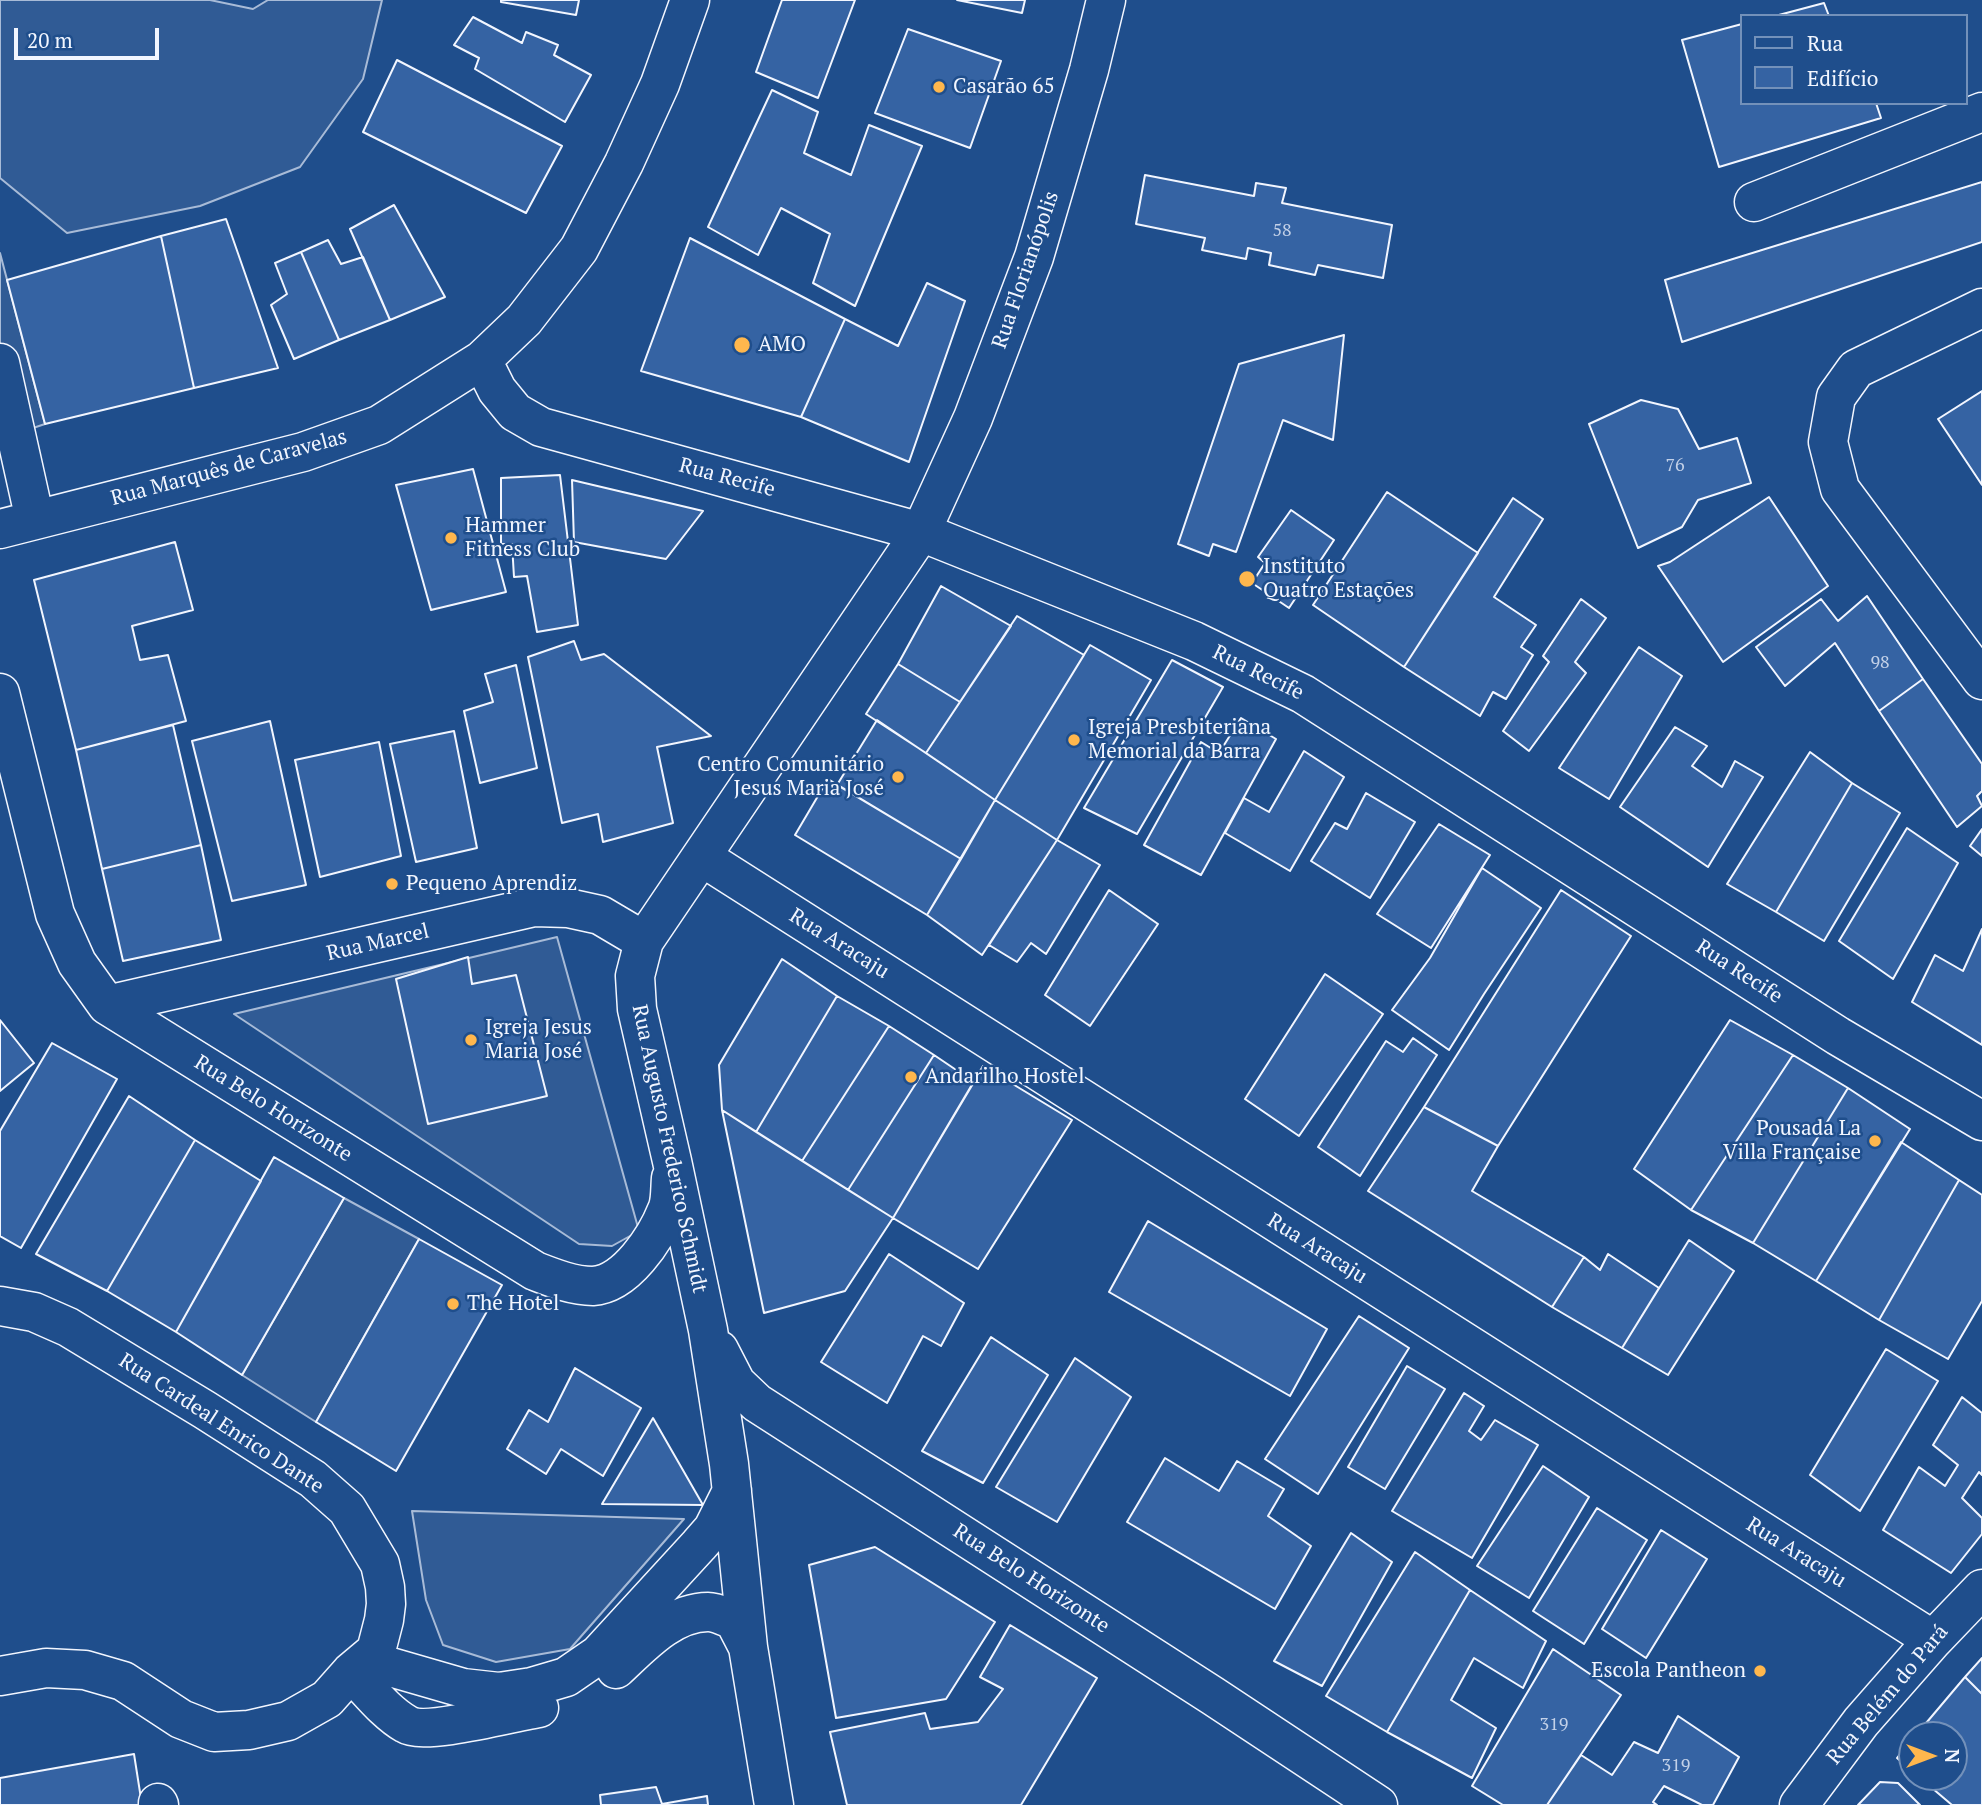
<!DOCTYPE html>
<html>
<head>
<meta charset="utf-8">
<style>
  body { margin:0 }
  #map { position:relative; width:1982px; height:1805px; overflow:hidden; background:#1f4e8c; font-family:"PT Serif",serif }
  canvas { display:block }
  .legend { position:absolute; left:1740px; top:14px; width:228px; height:91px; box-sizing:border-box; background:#1f4e8c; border:2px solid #7391ba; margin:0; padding:9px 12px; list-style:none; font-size:21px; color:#f2f6ff }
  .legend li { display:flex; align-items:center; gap:14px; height:35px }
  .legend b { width:35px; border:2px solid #7391ba }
  .north { position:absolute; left:1898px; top:1721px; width:70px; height:70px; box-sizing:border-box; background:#1f4e8c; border:2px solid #7391ba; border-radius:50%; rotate:90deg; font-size:19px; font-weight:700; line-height:28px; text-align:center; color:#f2f6ff }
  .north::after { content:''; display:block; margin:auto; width:24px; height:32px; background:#ffb74d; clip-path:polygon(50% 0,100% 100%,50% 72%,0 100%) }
  .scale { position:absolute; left:14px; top:28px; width:145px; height:32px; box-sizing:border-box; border:4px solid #f2f6ff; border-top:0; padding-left:9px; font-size:21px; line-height:24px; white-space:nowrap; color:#f2f6ff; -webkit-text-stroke:5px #1f4e8c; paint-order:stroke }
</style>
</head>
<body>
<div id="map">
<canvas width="1982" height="1805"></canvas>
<ul class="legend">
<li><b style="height:9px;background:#1f4e8c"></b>Rua</li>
<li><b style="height:19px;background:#3563a3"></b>Edifício</li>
</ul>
<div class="north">N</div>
<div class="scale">20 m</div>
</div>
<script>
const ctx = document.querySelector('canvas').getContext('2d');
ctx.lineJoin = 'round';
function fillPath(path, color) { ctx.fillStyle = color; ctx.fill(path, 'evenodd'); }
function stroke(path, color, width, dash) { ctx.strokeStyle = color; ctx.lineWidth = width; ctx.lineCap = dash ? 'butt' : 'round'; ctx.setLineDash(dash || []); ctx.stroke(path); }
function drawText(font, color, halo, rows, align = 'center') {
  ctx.font = font + ' "PT Serif",serif'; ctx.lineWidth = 5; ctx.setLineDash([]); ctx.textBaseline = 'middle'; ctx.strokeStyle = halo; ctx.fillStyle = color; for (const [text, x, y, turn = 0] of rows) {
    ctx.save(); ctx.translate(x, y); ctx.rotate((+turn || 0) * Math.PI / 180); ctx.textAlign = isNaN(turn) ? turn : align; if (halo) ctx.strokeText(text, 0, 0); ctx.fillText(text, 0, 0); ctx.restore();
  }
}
const built = new Path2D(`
  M0,0H210L253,9L268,0H382L363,79L300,167L200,206L67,233L0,178Z
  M0,253L45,424L0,439Z
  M557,937L639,1231L612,1246L579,1244L234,1014Z
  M344,1198L419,1239L316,1422L242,1375Z
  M412,1511L684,1519L570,1649L496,1662L443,1645L426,1600Z`);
const building = new Path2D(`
  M501,0H579L576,15L501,2Z
  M782,0H855L818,98L756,72Z
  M957,0H1025L1022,13Z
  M1824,3L1829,16H1775Z
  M473,17L522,43L526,32L558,45L554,55L591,75L565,122L475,69L479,58L454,45Z
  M1742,24V103H1876L1881,118L1719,167L1682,40Z
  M908,29L1001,61L970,148L875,113Z
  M397,60L562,146L526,213L363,132Z
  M772,90L818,112L804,153L851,175L869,125L922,146L855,306L813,283L830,234L781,208L758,255L708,227Z
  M1145,175L1254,196L1256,183L1286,188L1282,203L1392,225L1383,278L1318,265L1315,275L1269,265L1271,253L1248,248L1246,259L1202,250L1205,238L1136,224Z
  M1982,182V242L1682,342L1665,280Z
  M394,205L445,297L390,320L350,229Z
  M226,219L278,368L194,388L161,236Z
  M161,236L194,388L45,424L7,280Z
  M690,238L845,319L801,417L641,371Z
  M328,240L341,264L363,257L390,320L339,340L301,252Z
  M301,252L339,340L294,359L271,305L287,294L275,263Z
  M927,283L965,301L909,462L801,417L845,319L898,346Z
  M1344,335L1333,440L1283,420L1236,552L1213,544L1209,556L1178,544L1239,364Z
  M1982,391V485L1938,419Z
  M1641,400L1678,409L1699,449L1737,438L1751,483L1698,500L1682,527L1638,548L1589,424Z
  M473,469L506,592L431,610L396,485Z
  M560,475L578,625L537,632L527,576L514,577L512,544H501V478Z
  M572,480L703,511L666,559L574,542Z
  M1387,492L1478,553L1404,667L1313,605Z
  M1769,497L1828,586L1723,662L1658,566L1670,562Z
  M1513,498L1543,519L1494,597L1536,625L1521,647L1533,655L1506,699L1493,692L1480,716L1404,667Z
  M1291,510L1334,540L1289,608L1252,583L1265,563L1258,557Z
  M175,542L193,610L132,626L140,660L168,655L186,721L76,750L34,580Z
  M941,586L1011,626L960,702L898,664Z
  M1867,596L1923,679L1879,711L1835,643L1785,686L1756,647L1821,599L1838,621Z
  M1581,599L1606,618L1575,662L1586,673L1529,751L1503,731L1549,662L1543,656Z
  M1017,616L1084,655L995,800L926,753Z
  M574,641L581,660L604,654L711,736L657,747L673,823L603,842L598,814L562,823L528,657Z
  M1090,645L1151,680L1057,840L995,800Z
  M1639,647L1682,676L1609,799L1559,768Z
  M1172,660L1223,687L1137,834L1084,808Z
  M898,664L960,702L926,753L866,714Z
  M516,665L537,768L480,783L464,711L493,702L485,674Z
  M1923,679L1982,764V791L1977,796L1982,806L1957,827L1879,711Z
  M1241,718L1276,739L1201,875L1144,845L1201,742L1219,753Z
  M877,720L995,800L961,859L837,785Z
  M270,721L306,885L232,901L192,741Z
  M173,725L201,845L102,869L76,750Z
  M1675,727L1707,746L1692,766L1722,787L1735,761L1763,777L1708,867L1620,807Z
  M454,731L477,848L416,862L390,744Z
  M379,742L401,856L320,877L295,760Z
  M1304,751L1344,777L1290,871L1225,833L1244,798L1269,812Z
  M1810,752L1852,783L1776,912L1727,884Z
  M828,779L961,859L927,915L795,835Z
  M1852,783L1900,813L1824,941L1776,912Z
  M1366,793L1415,822L1370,898L1311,861L1335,823L1347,829Z
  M995,800L1057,840L982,955L927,915Z
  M1439,824L1490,855L1431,948L1377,914Z
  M1907,828L1958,863L1893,979L1839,941Z
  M1982,829V856L1970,846Z
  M1057,840L1100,865L1046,954L1031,943L1017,962L989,945Z
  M201,845L221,940L123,961L102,869Z
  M1482,868L1541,908L1484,994L1449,1050L1392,1010L1430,958Z
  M1109,890L1158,924L1090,1026L1045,995Z
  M1561,890L1631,936L1498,1146L1424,1107Z
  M1982,929V1045L1912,1002L1935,955L1963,971Z
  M468,957L472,984L516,975L547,1096L428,1124L396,979Z
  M782,959L837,996L756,1132L722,1110L719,1065Z
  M1325,974L1383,1014L1299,1136L1245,1099Z
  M837,996L889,1026L802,1161L756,1132Z
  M0,1020L34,1063L0,1091Z
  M1730,1020L1793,1055L1691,1210L1634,1169Z
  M889,1026L934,1055L848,1190L802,1161Z
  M1413,1038L1437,1055L1360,1176L1318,1147L1386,1041L1403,1052Z
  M52,1043L117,1079L21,1248L0,1236V1131Z
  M934,1055L974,1082L893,1218L848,1190Z
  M1793,1055L1848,1088L1753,1243L1691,1210Z
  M983,1066L1072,1120L978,1269L893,1218Z
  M1848,1088L1910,1129L1816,1281L1753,1243Z
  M129,1096L195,1140L107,1291L36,1254Z
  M1424,1107L1498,1146L1472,1191L1584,1257L1552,1307L1368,1191Z
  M722,1110L893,1218L845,1291L764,1313Z
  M195,1140L261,1181L176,1332L107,1291Z
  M1901,1142L1959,1180L1879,1320L1816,1281Z
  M274,1157L344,1198L242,1375L176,1332Z
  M1959,1180L1982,1195V1301L1948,1359L1879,1320Z
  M1148,1221L1327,1329L1290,1396L1109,1292Z
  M419,1239L502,1285L396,1471L316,1422Z
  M1689,1240L1734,1271L1668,1375L1622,1348Z
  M889,1254L964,1303L941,1346L923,1336L887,1403L821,1362Z
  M1608,1254L1659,1288L1622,1348L1552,1307L1584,1257L1600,1270Z
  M1359,1316L1409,1348L1318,1494L1265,1459Z
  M991,1337L1048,1375L983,1483L922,1451Z
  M1886,1349L1938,1381L1860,1511L1810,1475Z
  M1075,1358L1131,1397L1057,1522L996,1487Z
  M1407,1366L1445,1389L1385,1489L1348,1467Z
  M575,1368L641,1408L603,1476L561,1449L546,1474L507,1449L529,1410L548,1422Z
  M1464,1393L1484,1406L1469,1431L1481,1440L1495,1420L1538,1445L1472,1558L1392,1511Z
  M1962,1397L1982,1413V1475L1979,1472L1962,1498L1982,1518V1534L1951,1573L1883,1530L1919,1467L1945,1486L1958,1465L1933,1445Z
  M653,1418L703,1505L602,1504Z
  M1165,1458L1219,1491L1237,1461L1284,1489L1268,1516L1311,1546L1275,1609L1127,1522Z
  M1543,1466L1589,1497L1529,1598L1477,1566Z
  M1597,1508L1647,1540L1584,1644L1533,1611Z
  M1661,1530L1707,1559L1646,1658L1602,1629Z
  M1351,1533L1392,1562L1322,1686L1274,1661Z
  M875,1547L995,1622L946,1699L836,1718L809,1565Z
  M1415,1552L1470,1590L1387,1732L1326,1696Z
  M1470,1590L1546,1641L1523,1688L1474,1658L1451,1700L1496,1728L1472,1778L1387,1732Z
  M1010,1625L1097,1678L1021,1805H847L830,1732L925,1713L930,1729L978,1722L1003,1689L980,1677Z
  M1553,1649L1621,1695L1547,1805H1503L1472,1786Z
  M1982,1658V1694L1965,1677Z
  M1965,1677L1982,1694V1805H1952L1919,1777H1954V1735H1916Z
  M1678,1716L1739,1757L1713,1805H1702L1664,1786L1653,1802L1657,1805H1547L1581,1755L1612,1775L1634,1742L1658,1753Z
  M1912,1739V1771L1897,1758Z
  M134,1754L142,1805H0V1778Z
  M1880,1782L1898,1783L1920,1805H1858Z
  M656,1787L662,1804L707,1796L708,1805H601L600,1795Z`);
const minor = new Path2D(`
  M1754,202L1982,112
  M1982,308L1856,369L1836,397L1828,442L1840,489L1982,680
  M482,360L497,390L515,412L541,427L921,532L1194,641L1303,694L1838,1036L1982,1121
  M0,363L35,520
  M0,529L303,452L379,425L482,360L524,320L579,249L624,163L660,84L690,0
  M0,693L55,914L77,963L107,1005L535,1271C553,1278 573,1286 593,1286C626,1284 656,1238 667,1210C671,1201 670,1188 671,1178
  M702,857L1933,1640
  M107,1005L534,907L568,908L600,915L644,941
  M0,1306L34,1312L68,1327L205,1410L313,1479L347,1509L380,1564L385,1587L386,1604L384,1620L376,1651L351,1672L327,1699L288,1721L249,1730L214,1732L181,1719L123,1681L85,1670L46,1668L0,1676
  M719,1350L736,1383L757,1403L1213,1696L1378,1805
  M616,1669C641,1646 671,1612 708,1612C716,1612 726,1617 734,1620L748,1647
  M351,1672L387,1666L463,1688L499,1692L532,1687L566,1677L598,1655L699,1545L713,1529L732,1491
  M351,1672C368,1689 385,1712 406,1724C425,1736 513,1712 539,1708
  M158,1803L159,1805
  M774,1805L748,1647L729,1464L708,1330L672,1161L637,1009L635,976L644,941L921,532L973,418L1034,257L1089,70L1106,0
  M1799,1805L1861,1722L1933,1640L1982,1589`);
const markers = [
  [939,87,7,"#ffb74d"],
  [742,345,9,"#ffb74d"],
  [451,538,7,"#ffb74d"],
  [1247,579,9,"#ffb74d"],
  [1074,740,7,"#ffb74d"],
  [898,777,7,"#ffb74d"],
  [392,884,7,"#ffb74d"],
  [471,1040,7,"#ffb74d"],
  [911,1077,7,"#ffb74d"],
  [1875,1141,7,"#ffb74d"],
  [453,1304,7,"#ffb74d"],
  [1760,1671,7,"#ffb74d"]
];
const numberNames = [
  ["58",1282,231],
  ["76",1675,466],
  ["98",1880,663],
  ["319",1554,1725],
  ["319",1676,1766]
];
const poiNames = [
  ["Casarão 65",953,87],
  ["AMO",758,345],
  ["Hammer",465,526],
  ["Fitness Club",465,550],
  ["Instituto",1263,567],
  ["Quatro Estações",1263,591],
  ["Igreja Presbiteriana",1088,728],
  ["Memorial da Barra",1088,752],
  ["Centro Comunitário",884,765,"right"],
  ["Jesus Maria José",884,789,"right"],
  ["Pequeno Aprendiz",406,884],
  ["Igreja Jesus",485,1028],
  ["Maria José",485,1052],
  ["Andarilho Hostel",925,1077],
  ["Pousada La",1861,1129,"right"],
  ["Villa Française",1861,1153,"right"],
  ["The Hotel",467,1304],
  ["Escola Pantheon",1746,1671,"right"]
];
const streetNames = [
  ["Rua Florianópolis",1026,270,-71],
  ["Rua Marquês de Caravelas",229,468,-15],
  ["Rua Recife",727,478,15],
  ["Rua Recife",1258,673,26],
  ["Rua Marcel",378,943,-13],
  ["Rua Aracaju",839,944,32],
  ["Rua Recife",1739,972,33],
  ["Rua Belo Horizonte",273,1109,32],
  ["Rua Augusto Frederico Schmidt",669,1149,78],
  ["Rua Aracaju",1317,1249,32],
  ["Rua Cardeal Enrico Dante",221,1424,33],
  ["Rua Aracaju",1796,1553,32],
  ["Rua Belo Horizonte",1031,1579,33],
  ["Rua Belém do Pará",1888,1695,-50]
];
fillPath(built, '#305b95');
stroke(built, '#a8bbd7', 2);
fillPath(building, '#3563a3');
stroke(building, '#f2f6ff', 2);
stroke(minor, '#f2f6ff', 41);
stroke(minor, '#1f4e8c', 38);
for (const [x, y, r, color] of markers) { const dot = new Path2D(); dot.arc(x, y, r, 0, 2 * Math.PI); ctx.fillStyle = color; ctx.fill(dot); stroke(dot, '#1f4e8c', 2.5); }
drawText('18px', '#c3d1e8', null, numberNames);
drawText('21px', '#f2f6ff', '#1f4e8c', poiNames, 'left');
drawText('21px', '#f2f6ff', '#1f4e8c', streetNames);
</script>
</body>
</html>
